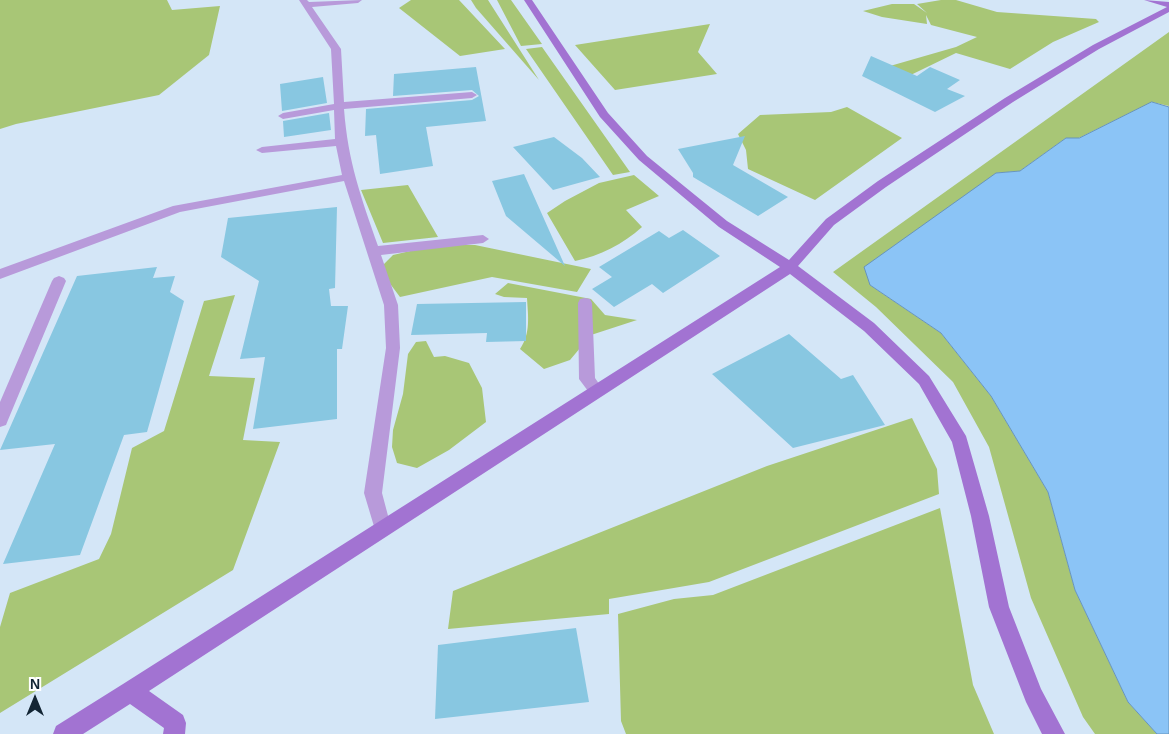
<!DOCTYPE html>
<html>
<head>
<meta charset="utf-8">
<style>
  body { margin:0 }
  #map { position:relative; width:1169px; height:734px; overflow:hidden; background:#d4e6f7; font-family:Helvetica,sans-serif }
  canvas { display:block }
  .north { position:absolute; left:10px; top:674px; width:50px; height:50px; -webkit-text-stroke:4px #fff; paint-order:stroke; rotate:0deg; font-size:14px; font-weight:700; line-height:20px; text-align:center; color:#132534 }
  .north::after { content:''; display:block; margin:auto; width:18px; height:22px; background:#132534; clip-path:polygon(50% 0,100% 100%,50% 72%,0 100%) }
</style>
</head>
<body>
<div id="map">
<canvas width="1169" height="734"></canvas>
<div class="north">N</div>
</div>
<script>
const ctx = document.querySelector('canvas').getContext('2d');
ctx.lineJoin = 'round';
function fillPath(path, color) { ctx.fillStyle = color; ctx.fill(path, 'evenodd'); }
function stroke(path, color, width, dash) { ctx.strokeStyle = color; ctx.lineWidth = width; ctx.lineCap = dash ? 'butt' : 'round'; ctx.setLineDash(dash || []); ctx.stroke(path); }
const green = new Path2D(`
  M0,0H167L172,10L220,6L209,55L159,95L16,124L0,129Z
  M411,0H459L505,49L460,56L399,8Z
  M471,0H488L539,80L476,8Z
  M497,0H511L542,44L521,46Z
  M941,0H956L997,12L1096,19L1099,22L1053,42L1010,69L956,53L886,87L883,68L956,47L977,37L931,25L926,15L927,24L882,17L863,11L892,4H914L927,13L917,4Z
  M710,24L698,52L717,74L615,90L575,45Z
  M1169,32V106L1152,102L1079,138H1066L1020,171L996,173L870,285L941,333L991,396L1048,492L1075,590L1128,702L1157,734H1095L1083,717L1031,598L989,447L953,382L876,307L833,272Z
  M542,47L630,172L613,175L526,49Z
  M847,107L902,138L815,200L748,169L746,150L738,134L760,115L831,112Z
  M634,175L659,196L626,210L642,227C623,244 600,256 575,261L547,213L565,201L599,183Z
  M408,185L438,237L383,243L361,190Z
  M436,245H475L591,269L577,292L492,277L400,297L379,269L393,255Z
  M508,283L591,299L605,315L637,320L591,335L570,360L544,369L520,349C531,333 528,316 527,298L504,297L495,294Z
  M235,295L209,376L255,378L243,440L280,442L233,570L0,713V627L10,593L99,559L111,534L132,448L164,431L204,301Z
  M426,341L434,357L445,356L469,363L482,388L486,422L449,450L417,468L397,463L392,447L393,430L403,394L408,354L416,342Z
  M912,418L937,469L939,494L709,582L609,599V614L448,629L453,591L767,466Z
  M940,508L973,685L994,734H626L621,721L618,614L674,599L713,595Z`);
const water = new Path2D(`
  M1152,102L1169,107V734H1157L1128,702L1075,590L1048,492L991,396L941,333L870,285L864,267L996,173L1020,171L1066,138H1079Z`);
const building = new Path2D(`
  M871,56L917,76L930,67L960,80L947,89L965,96L935,112L862,76Z
  M476,67L486,121L426,127L433,166L380,174L376,135L365,136L366,109L472,100L479,96L472,90L393,96L394,74Z
  M323,77L327,103L282,111L280,84Z
  M329,113L331,130L284,137L283,121Z
  M745,136L733,165L788,197L758,216L693,177V173L678,149Z
  M554,137L582,158L600,177L553,190L513,147Z
  M524,174L565,266L506,216L492,181Z
  M337,207L335,288L329,289L331,306H348L342,349H337V419L253,429L265,357L240,359L259,281L221,257L228,218Z
  M683,230L720,256L663,293L652,284L614,307L592,289L612,277L599,267L659,231L669,238Z
  M157,267L153,278L175,276L170,292L184,301L147,432L124,435L80,555L3,564L55,444L0,450L77,276Z
  M526,302V341L486,342L487,333L411,335L417,304Z
  M789,334L841,379L853,375L885,425L793,448L712,374Z
  M576,628L589,702L435,719L438,645Z`);
const street = new Path2D(`
  M299,0H307L309,2L362,0L358,3L312,7L341,49L344,102L472,92L477,95L472,98L344,109C348,162 361,197 378,246L483,235L489,239L483,243L381,255L398,305L400,348L382,493L391,527L388,533L382,535L376,533L364,493L386,348L384,305L344,181L180,212L0,279V269L173,206L342,175L336,146L262,153L256,150L262,147L335,139L334,110L283,119L278,116L283,113L334,104L331,49Z
  M59,276L64,278L66,281L8,420L6,425L0,427V402L52,281L54,278Z
  M585,298L590,299L592,303L595,378L604,391L601,395L596,397L591,395L579,379L578,303L580,299Z`);
const secondary = new Path2D(`
  M524,0H532L608,113L647,156L727,221L789,260L826,219L878,181L1005,98L1093,45L1167,7L1144,0L1169,2V12L1099,49L1013,102L886,187L834,225L798,266L874,323L929,376L966,436L989,516L1009,607L1041,689L1065,734H1042L1026,702L989,607L971,516L952,442L919,384L864,331L790,274L149,691L183,715L186,723L185,734H163L164,728L130,704L83,734H53L56,726L123,684L780,267L719,227L639,160L600,117Z`);
fillPath(green, '#a8c676');
fillPath(water, '#8bc4f6');
stroke(water, '#6794bc', 1);
fillPath(building, '#88c7e1');
fillPath(street, '#b89ada');
fillPath(secondary, '#a273d2');
</script>
</body>
</html>
